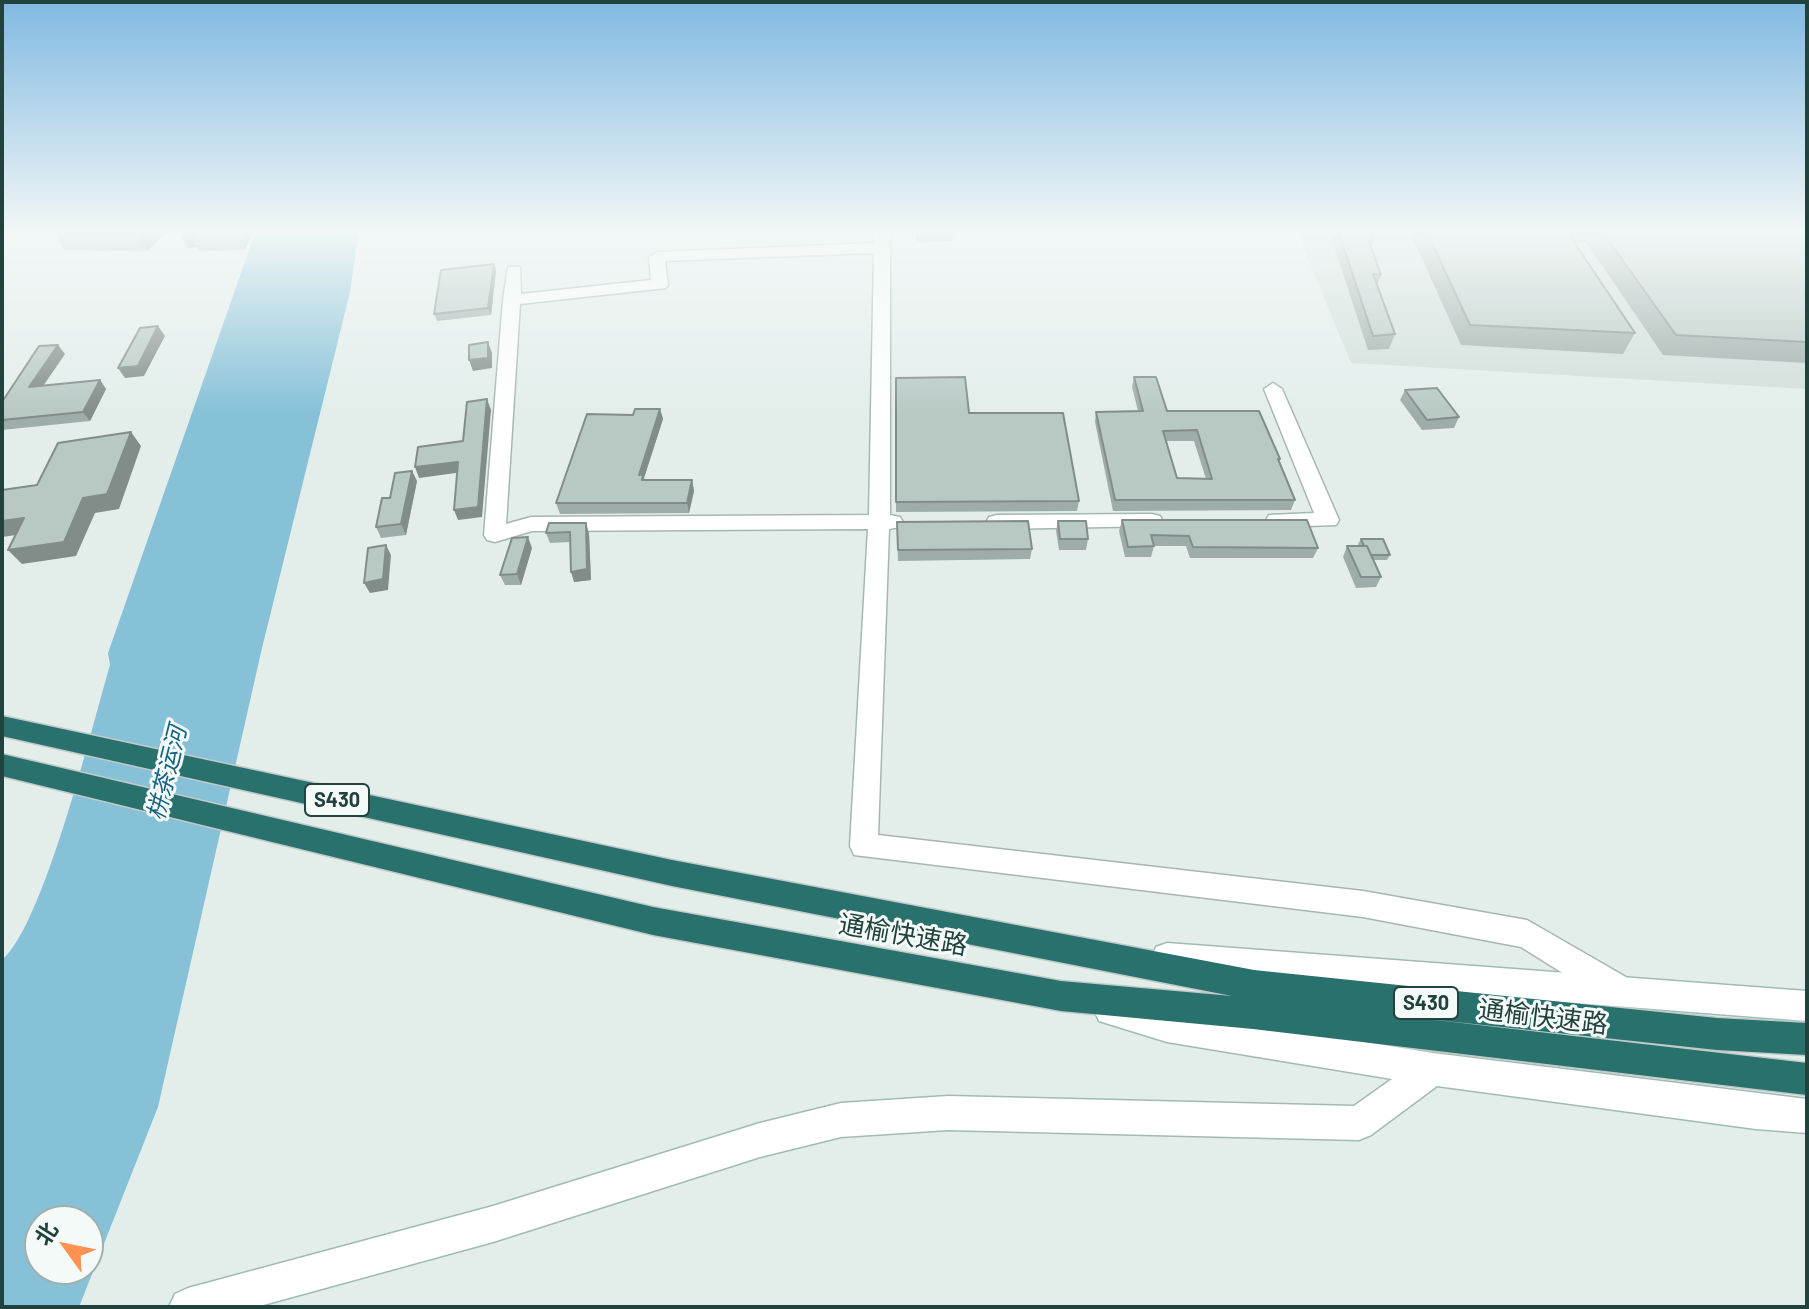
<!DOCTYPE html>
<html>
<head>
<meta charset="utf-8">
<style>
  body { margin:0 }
  #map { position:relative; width:1809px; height:1309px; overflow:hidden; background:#e3eeeb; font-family:Barlow,"Noto Sans SC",sans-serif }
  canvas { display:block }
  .frame { position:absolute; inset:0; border:4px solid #21423d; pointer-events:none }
  .north { position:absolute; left:24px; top:1205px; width:80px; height:80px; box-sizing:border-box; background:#f4faf8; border:2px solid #a0b0ad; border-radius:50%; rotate:303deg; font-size:22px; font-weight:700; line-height:32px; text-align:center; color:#21423d }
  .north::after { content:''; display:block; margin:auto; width:28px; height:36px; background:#ff9250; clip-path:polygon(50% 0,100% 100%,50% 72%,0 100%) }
</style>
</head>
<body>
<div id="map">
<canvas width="1809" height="1309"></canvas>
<div class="frame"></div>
<div class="north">北</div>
</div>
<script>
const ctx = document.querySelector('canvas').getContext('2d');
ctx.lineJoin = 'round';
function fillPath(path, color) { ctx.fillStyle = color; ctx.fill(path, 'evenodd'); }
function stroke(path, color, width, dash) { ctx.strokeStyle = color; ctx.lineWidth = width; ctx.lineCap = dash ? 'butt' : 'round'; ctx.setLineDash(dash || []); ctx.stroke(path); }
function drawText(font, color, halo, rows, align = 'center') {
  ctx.font = font + ' Barlow,"Noto Sans SC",sans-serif'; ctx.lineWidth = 6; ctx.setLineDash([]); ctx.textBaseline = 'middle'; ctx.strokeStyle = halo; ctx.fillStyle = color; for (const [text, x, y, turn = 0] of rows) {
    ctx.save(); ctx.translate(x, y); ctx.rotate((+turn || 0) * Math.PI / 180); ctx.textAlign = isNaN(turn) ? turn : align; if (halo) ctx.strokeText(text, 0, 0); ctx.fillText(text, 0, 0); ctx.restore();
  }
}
const built = new Path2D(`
  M1296,230H1807V389L1351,363Z`);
const water = new Path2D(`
  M256,230H359L350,292L262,648L158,1107L79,1307H2V960C44,924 92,726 110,665L108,653ZM40,1221H88V1269H40Z`);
const street = new Path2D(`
  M874,230H890V515L900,517L903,522L900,527L889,529L878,835L1363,891L1527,920L1631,980L1635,991L1631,1002L1620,1006L1609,1002L1521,947L1363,917L854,855L850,846L868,529L532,531L495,542L487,540L484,535L503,300L508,267H520L521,294L530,293L651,280L649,257L657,252L874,243ZM874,253L869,515L531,517L506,524L520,304L666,288L668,285L665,261Z
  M1273,383L1282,389L1339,520L1336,525L1277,527L1269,525L1266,520L1269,515L1314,513L1264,389Z
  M1152,514L1160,516L1163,521L1160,526L997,529L989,527L986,522L989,517L997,515Z`);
const secondary = new Path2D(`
  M1167,943L1807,991V1021L1167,971L1156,967L1152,957L1156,947Z
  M1110,995L1167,1010L1433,1053L1807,1099V1133L1756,1129L1437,1086L1371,1135L1359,1140L948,1130L841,1137L760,1157L493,1242L256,1307H169L175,1294L188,1288L493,1206L760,1123L841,1103L948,1096L1354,1106L1392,1079L1167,1042L1099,1021L1094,1010L1099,999Z`);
const highway = new Path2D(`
  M2,716L672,860L1254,970L1717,1018L1807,1023V1055L1717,1050L1418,1018L1807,1063V1095L1253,1029L1061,1011L653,935L2,776V754L653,907L1061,981L1232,996L672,886L2,736Z`);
const wall = new Path2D(`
  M54,230H169L147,251L65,250L53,231Z
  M187,230H253L245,250L199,251L197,247L188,248L183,238Z
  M915,230H953L954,241L917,242Z
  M1335,230H1369L1374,241L1371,247L1381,275L1377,285L1395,334L1389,349L1368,350L1332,240Z
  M1409,230H1807V363L1663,355L1586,242H1573L1635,333L1623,354L1461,345Z
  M496,271L491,315L437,321L434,314Z
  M65,354L43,386L100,380L106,389L90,421L2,430V402Z
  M1134,377L1167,411L1280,459L1279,462L1295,500L1291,510L1113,511L1095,422L1096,412L1138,411L1132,387ZM1166,441H1194L1206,479L1177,478Z
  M896,378L969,413L1079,501L1077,511L896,512Z
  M1405,390L1459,417L1454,428L1422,430L1400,400Z
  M660,409L663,419L644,478L645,480H692L694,491L689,513L560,514L556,503L633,415Z
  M412,471L417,481L406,535L381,538L376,527L390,498Z
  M1122,520L1318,548L1313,558H1190L1186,546H1154L1151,557H1125L1119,531Z
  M1058,521L1088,539L1086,550H1059L1056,531Z
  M897,522L1032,549L1030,559L898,561Z
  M586,523L589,534L591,580L574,582L570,542L550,543L546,533Z
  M1361,539L1390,555L1387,560H1373L1381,577L1376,587L1356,588L1343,557L1347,546H1359L1358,544Z
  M532,548L521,585H505L500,575Z`);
const shadedWall = new Path2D(`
  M137,230H169L147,251L136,232Z
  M245,230H253L245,250L241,241Z
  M199,237L194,241L197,247L188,248L183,238Z
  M494,264L496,271L491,315L488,308Z
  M158,326L165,336L144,376L125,378L118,368Z
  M488,342L492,353V368L473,371L469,360Z
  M58,345L65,354L36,396L29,387Z
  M100,380L106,389L90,421L83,412Z
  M487,399L491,410L482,517L458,520L454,510Z
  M660,409L663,419L644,478L646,486L639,475Z
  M131,432L141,446L119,509L95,513L76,556L22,564L8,550Z
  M458,462L463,472L419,478L415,467Z
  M412,471L417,481L406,535L401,524Z
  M692,480L694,491L689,513L687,503Z
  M24,518L37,532L2,537V521Z
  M586,523L589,534L591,580L574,582L571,572Z
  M528,537L532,548L521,585L517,574Z
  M386,545L391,555L388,590L370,593L364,583Z`);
const building = new Path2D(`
  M54,230H137L136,232L53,231Z
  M187,230H245L241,241H194L199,237L183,238Z
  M916,230H953L954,236L917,237Z
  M1338,230H1369L1374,241H1369L1381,275L1373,274L1395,334L1373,336Z
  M1426,230H1566L1635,333L1470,325Z
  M1601,230H1807V342L1676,335Z
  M494,264L488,308L434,314L441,270Z
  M158,326L138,366L118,368L140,328Z
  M488,342V358L469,360V345Z
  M58,345L29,387L100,380L83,412L2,420V402L39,346Z
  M965,377L969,413H1063L1079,501L896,502V378Z
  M1134,377H1156L1167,411H1259L1280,459H1278L1295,500H1115L1096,412L1143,411ZM1197,430L1212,479L1177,478L1163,431Z
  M1437,388L1459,417L1427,420L1405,390Z
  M487,399L478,507L454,510L458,462L415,467L418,447L463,441L467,402Z
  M635,409H660L639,475H643L642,480H692L687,503H556L587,414L633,415Z
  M131,432L107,494L83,498L64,542L8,550L24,518L2,521V490L37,485L58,443Z
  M412,471L401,524L376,527L382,498H390L395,473Z
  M1122,520H1307L1318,548L1193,547L1189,536L1151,535L1154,546L1128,547Z
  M1028,521L1032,549L898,550L897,522Z
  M1058,521H1086L1088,539H1060Z
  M549,523H586L587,569L571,572L570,532L546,533Z
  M528,537L517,574L500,575L512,538Z
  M1361,539H1383L1390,555H1371L1367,546H1364Z
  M386,545L383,579L364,583L368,548Z
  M1347,546H1367L1381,577H1361Z`);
const shields = [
  [337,800,64],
  [1426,1003,64]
];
const shieldNames = [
  ["S430",337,800],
  ["S430",1426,1003]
];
const waterNames = [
  ["栟茶运河",167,773,-76]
];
const nearStreetnames = [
  ["通榆快速路",903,935,10],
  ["通榆快速路",1543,1017,7]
];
fillPath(built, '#d1deda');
fillPath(water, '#86c1d8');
stroke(street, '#a5b7b3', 3);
stroke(secondary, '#a0bbb5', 3);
stroke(highway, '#c1cac9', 3);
fillPath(street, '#fff');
fillPath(secondary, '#fff');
fillPath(highway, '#29716c');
fillPath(wall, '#9eada9');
fillPath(shadedWall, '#818d89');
fillPath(building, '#b8c9c4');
stroke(building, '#818d89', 2);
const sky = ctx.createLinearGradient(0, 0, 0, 414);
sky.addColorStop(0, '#81b9e2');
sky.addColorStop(0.56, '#f2f7f6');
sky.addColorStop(1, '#f2f7f600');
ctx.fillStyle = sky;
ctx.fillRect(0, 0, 1809, 414);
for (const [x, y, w] of shields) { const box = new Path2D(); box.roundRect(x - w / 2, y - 16, w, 32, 6); ctx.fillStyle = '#f4faf8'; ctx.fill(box); stroke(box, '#21423d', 2); }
drawText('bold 20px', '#21423d', null, shieldNames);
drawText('italic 24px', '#146384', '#f4faf8', waterNames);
drawText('26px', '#21423d', '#f4faf8', nearStreetnames);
</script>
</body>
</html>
